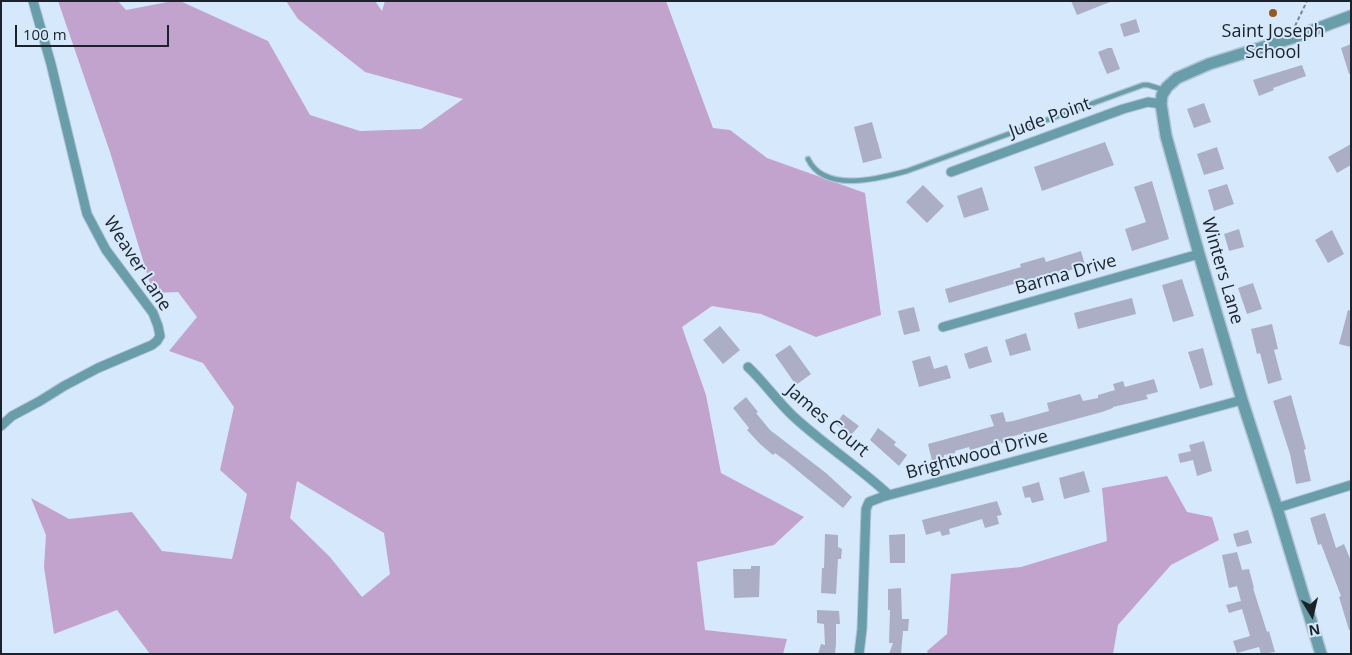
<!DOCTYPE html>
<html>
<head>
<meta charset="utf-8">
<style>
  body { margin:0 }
  #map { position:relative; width:1352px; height:655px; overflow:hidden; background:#d6e9fc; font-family:"Open Sans",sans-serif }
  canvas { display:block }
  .frame { position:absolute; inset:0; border:2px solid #1b2229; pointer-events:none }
  .north { position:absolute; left:1287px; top:590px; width:50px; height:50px; -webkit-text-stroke:4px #d6e9fc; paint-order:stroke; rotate:171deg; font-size:14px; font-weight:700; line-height:20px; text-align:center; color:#1b2229 }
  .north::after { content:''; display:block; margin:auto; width:18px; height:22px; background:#1b2229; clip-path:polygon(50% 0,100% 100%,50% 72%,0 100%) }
  .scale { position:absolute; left:15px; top:25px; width:154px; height:22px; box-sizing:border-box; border:2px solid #1b2229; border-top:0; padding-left:6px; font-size:15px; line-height:18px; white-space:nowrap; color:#1b2229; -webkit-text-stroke:4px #d6e9fc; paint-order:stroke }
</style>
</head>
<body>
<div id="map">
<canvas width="1352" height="655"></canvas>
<div class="frame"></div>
<div class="north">N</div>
<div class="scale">100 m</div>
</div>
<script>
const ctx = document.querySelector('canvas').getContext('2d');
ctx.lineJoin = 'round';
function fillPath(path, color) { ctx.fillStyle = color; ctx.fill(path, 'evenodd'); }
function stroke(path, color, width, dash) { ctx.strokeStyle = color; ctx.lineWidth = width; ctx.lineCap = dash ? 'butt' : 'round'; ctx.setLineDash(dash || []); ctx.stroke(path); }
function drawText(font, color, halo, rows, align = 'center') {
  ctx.font = font + ' "Open Sans",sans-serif'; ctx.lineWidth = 4; ctx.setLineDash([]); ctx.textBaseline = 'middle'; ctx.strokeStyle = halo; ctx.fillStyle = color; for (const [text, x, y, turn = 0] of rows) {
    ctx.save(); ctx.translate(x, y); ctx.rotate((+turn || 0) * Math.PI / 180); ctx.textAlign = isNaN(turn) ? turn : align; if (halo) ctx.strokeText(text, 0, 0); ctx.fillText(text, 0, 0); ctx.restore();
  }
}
const forest = new Path2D(`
  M58,1H118L126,10L173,1H180L268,41L310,115L360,131L421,129L463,99L365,72L298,19L286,1H375L382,11L385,1H666L713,128L730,130L767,158L865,193L881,315L816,337L761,314L712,306L682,327L706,395L721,473L804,517L774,545L697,562L705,630L787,639L783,654H150L117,610L54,634L44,567L46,535L31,498L69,519L132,512L162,551L232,559L247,494L220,470L234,407L203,363L169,351L197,317L178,292L153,293L110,152ZM297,481L384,533L390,574L362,597L330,557L290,518Z
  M1167,476L1187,512L1212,517L1219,540L1171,565L1118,625L1113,654H928L927,651L947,634L951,574L1021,567L1107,541L1102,488Z`);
const building = new Path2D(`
  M1071,1H1110V2L1077,15Z
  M1136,19L1140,32L1124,37L1120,24Z
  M1351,44V73L1349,74L1341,48Z
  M1108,48H1112L1120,69L1107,74L1098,52Z
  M1302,65L1306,76L1273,88L1274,90L1259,96L1253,80Z
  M1204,103L1211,122L1194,128L1187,109Z
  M872,122L882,158L863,163L854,127Z
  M1105,142L1114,165L1042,191L1034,167Z
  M1351,144V165L1337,173L1328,157Z
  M1217,147L1224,169L1204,175L1197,154Z
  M1152,181L1169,239L1132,251L1125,229L1146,222L1134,187Z
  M1227,184L1234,204L1214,211L1208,190Z
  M923,185L944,206L927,223L906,202Z
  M982,187L989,210L964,218L957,196Z
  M1239,229L1244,247L1229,251L1224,234Z
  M1332,230L1344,254L1328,263L1315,240Z
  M1081,251L1085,265L1059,274L1058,271L949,303L945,289L1021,267L1020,264L1044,257L1046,262Z
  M1182,279L1194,316L1173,322L1162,285Z
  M1253,283L1262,309L1247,314L1238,288Z
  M1132,298L1136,314L1078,329L1074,313Z
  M914,307L920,331L904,335L898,311Z
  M1348,310L1351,311V347L1339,344Z
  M1272,324L1278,349L1274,350L1282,380L1268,384L1260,353L1257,354L1251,329Z
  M720,326L740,350L723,364L703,340Z
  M1026,333L1031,350L1010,356L1005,340Z
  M790,345L811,374L796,385L775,355Z
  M987,346L992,362L969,369L964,354Z
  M1203,348L1213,385L1200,389L1188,352Z
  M930,356L934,369L947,365L951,378L919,387L912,361Z
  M1154,379L1158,392L1146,395L1148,399L1113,407V408L1102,412L1010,437L1011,440L1001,443V441L970,450L969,447L955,451V453L944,455V458L932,461L928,444L994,426L990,415L1003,412L1006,422L1013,421L1049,411L1047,403L1080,394L1083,401L1098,398V395L1115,390L1113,384L1123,381L1125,387Z
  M1291,395L1306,449L1304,450L1311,481L1296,484L1290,454L1273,401Z
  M746,397L758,412L756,413L770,430L826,473L852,497L843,508L786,461L775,453L773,455L760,444L747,430L749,428L733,408Z
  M843,414L859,426L851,435L836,424Z
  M878,428L896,442L894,445L907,455L899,466L870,440Z
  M1204,441L1212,471L1197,476L1193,460L1180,463L1178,454L1191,451L1189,445Z
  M1084,471L1090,492L1064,499L1059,478Z
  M1039,482L1044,500L1032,503L1030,497L1025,498L1022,487Z
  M997,501L1002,515L997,516L999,524L985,528L982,519L949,529L950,534L942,536L940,531L926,535L922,520Z
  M1325,513L1336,548L1344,544L1351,561V630H1349L1339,597L1341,596L1321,544L1318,545L1310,518Z
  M1248,530L1252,543L1237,547L1233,534Z
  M825,534L838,535V547L842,549L841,559H838L836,594L821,593L822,568H824Z
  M905,534V563H890L889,535Z
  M1237,552L1242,570L1249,569L1254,588H1253L1267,632L1269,631L1275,652L1261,654L1259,647L1237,653L1233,641L1250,636L1242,609L1229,613L1226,605L1241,601L1237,586L1229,588L1222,555Z
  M751,566H760L759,597L734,598L733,569H751Z
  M901,588L902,619H909L908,631H903L901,654H889L893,643H889L890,610H888V589Z
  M817,610L839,611L840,624H836V644L835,654H818L821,644L825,645L824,624L817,623Z`);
const path = new Path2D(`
  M1295,26L1307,1`);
const service = new Path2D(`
  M808,159C824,193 878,179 907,171L1143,85H1148L1164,90`);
const minor = new Path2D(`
  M951,172L1123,109L1148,102L1161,104
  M943,327L1199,254
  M748,367C764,382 777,401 793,416C823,444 859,467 889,495
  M1,426L12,416L40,401L64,386L98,368L152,345L157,341L160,336L158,326L153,313L106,250L87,214L51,64L33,1
  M1277,508L1351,485
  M859,654L862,629L866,509L869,502L882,497L1242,400`);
const tertiary = new Path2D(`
  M1321,654L1277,508L1242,400L1199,254L1166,136L1161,104L1162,95L1167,87L1177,78L1209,64L1292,38L1351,16`);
const markers = [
  [1273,13,5,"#975820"]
];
const poiNames = [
  ["Saint Joseph",1273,32],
  ["School",1273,53]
];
const streetNames = [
  ["Jude Point",1050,118,-20],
  ["Weaver Lane",137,264,57],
  ["Winters Lane",1222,271,74],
  ["Barma Drive",1066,275,-16],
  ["James Court",827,421,40],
  ["Brightwood Drive",977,455,-15]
];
fillPath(forest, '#c1a3ce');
fillPath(building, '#acaec5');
stroke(service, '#b4c5d6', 7);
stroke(minor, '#b4c5d6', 11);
stroke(tertiary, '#b4c5d6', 14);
stroke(path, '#7a8794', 2, [4, 2.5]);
stroke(service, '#699da9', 4.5);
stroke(minor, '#699da9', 9);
stroke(tertiary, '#699da9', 11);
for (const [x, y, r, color] of markers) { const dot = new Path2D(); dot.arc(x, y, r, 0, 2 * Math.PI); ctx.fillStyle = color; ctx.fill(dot); stroke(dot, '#d6e9fc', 2); }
drawText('18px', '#1b2229', '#d6e9fc', poiNames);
drawText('18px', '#1b2229', '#d6e9fc', streetNames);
</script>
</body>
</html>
